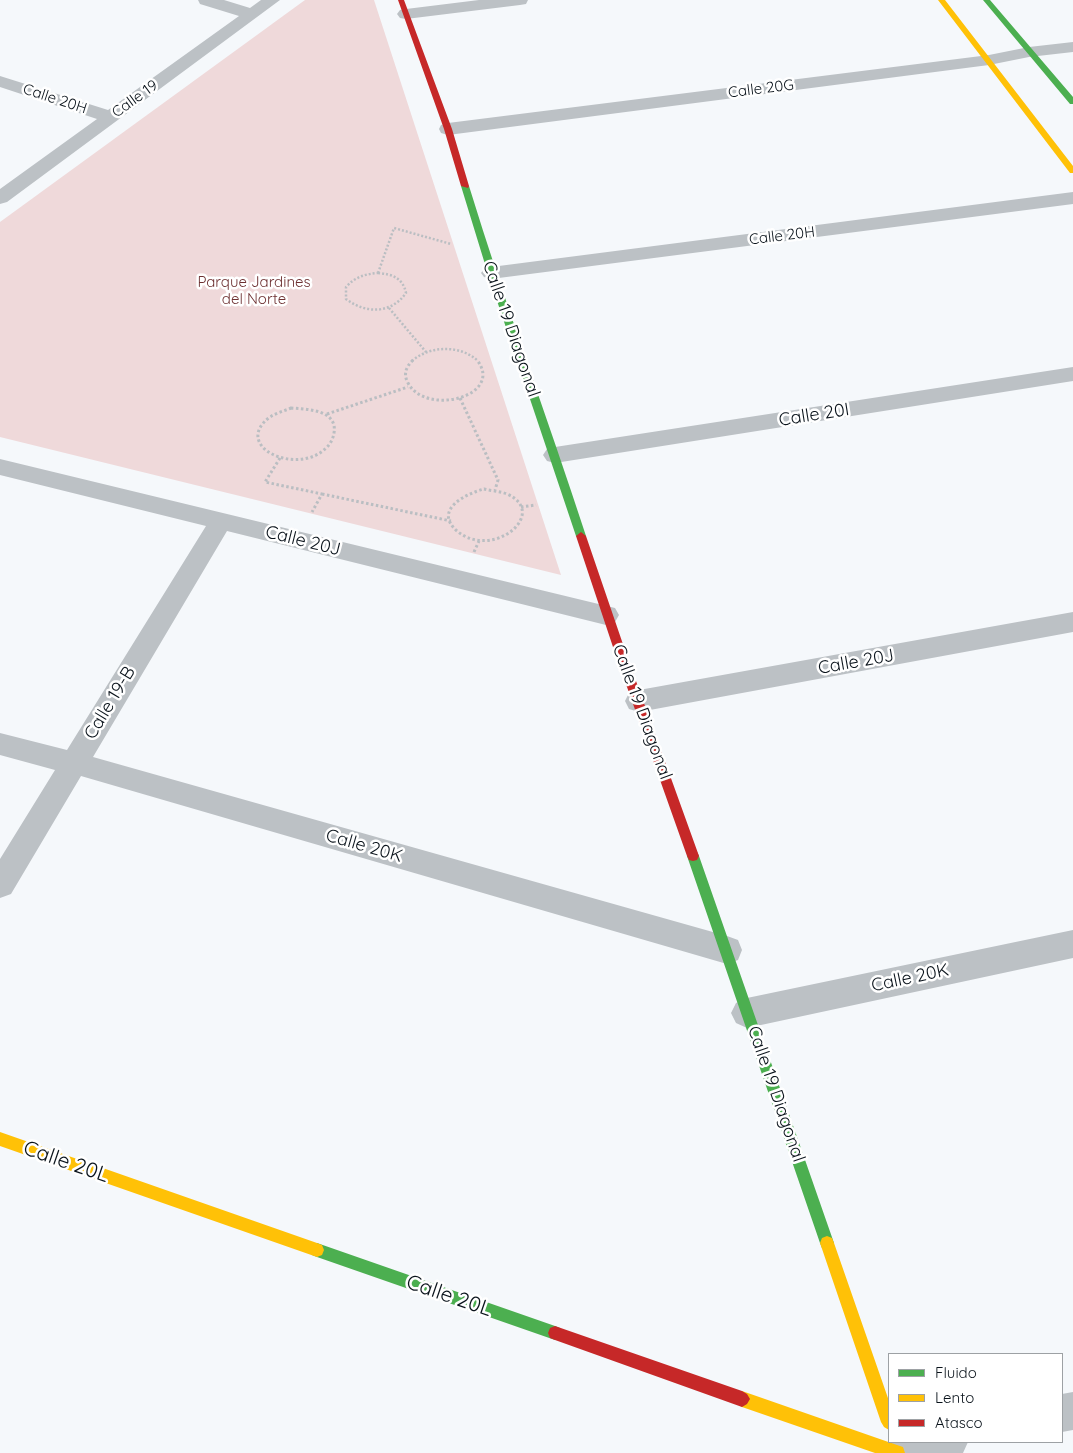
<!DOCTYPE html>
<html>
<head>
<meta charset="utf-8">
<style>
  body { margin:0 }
  #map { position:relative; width:1073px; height:1453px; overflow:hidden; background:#f5f8fb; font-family:Quicksand,sans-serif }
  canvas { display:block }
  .legend { position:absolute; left:888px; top:1353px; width:175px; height:90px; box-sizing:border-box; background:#fff; border:1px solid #9da1a4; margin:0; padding:6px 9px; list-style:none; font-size:15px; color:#0a131b }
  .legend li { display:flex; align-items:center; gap:10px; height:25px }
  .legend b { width:25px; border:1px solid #9da1a4 }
</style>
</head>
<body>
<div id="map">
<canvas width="1073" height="1453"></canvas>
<ul class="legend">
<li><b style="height:6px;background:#4caf50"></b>Fluido</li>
<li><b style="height:6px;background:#ffc107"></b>Lento</li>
<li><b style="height:6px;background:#c62828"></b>Atasco</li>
</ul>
</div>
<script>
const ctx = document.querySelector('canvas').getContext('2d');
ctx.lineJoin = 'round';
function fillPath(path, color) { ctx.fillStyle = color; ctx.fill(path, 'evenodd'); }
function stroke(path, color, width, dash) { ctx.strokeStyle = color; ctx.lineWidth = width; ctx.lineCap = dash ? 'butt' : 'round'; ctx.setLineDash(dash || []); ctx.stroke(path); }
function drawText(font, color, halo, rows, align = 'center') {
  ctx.font = font + ' Quicksand,sans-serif'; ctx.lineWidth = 5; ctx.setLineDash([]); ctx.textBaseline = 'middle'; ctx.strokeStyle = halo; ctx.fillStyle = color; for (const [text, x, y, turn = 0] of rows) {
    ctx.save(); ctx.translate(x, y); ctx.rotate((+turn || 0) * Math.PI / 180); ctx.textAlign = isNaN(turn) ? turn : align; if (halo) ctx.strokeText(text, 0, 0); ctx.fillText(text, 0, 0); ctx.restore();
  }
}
const green = new Path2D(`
  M305,0H374L561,575L0,437V222Z`);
const pathFar1 = new Path2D(`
  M378,273C392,274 403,278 406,293C391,314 366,314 346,299V287C355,277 365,274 378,273Z
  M378,273L394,228L451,244
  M389,308L426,352
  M412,361C430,345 461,345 478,361`);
const path = new Path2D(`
  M413,360C406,367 403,374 408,383C426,417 505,396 477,360
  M460,398L498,480L495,490
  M291,408C307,409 338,410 334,433C333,439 330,445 325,449C296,476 231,446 270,417C276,413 284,411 291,408Z
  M327,414L408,387
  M280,458L265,482L322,494L312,512
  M484,489C491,491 500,491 507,494C550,513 493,561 457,531C433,510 465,494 484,489Z
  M322,494L451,521
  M521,507L536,505
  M474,552L479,541`);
const street = new Path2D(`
  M198,0H224L250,8L261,0H280L7,202L0,204V189L97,119L0,87V76L108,110L239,16L200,4Z
  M479,0H528L526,4L520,5L406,19L400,18L397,14L400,10L406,9Z
  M1073,42V52L1029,57L989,65L448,135L441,133L439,129L441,125L448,123L989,55L1029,47Z
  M1073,192V204L491,279L484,277L481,273L484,269L491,267Z
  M1073,367V381L555,463L547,461L543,455L547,449L555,447Z
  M0,459L615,608L619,615L615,622L606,625L227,531L93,757L727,936L738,940L742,950L738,960L727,964L81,776L11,894L0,898V859L55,770L0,755V733L67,750L206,526L0,475Z
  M1073,612V632L639,712L629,709L625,701L629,693L639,690Z
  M1073,930V958L747,1028L736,1023L731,1013L736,1003L747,998Z
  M1073,1392V1430L1062,1432V1394Z
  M891,1442H968L963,1453H886Z`);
const fast = new Path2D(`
  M983,0H990L1073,97V104H1070Z
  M462,184L469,186C505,304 548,419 586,536L585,539L581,540L576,536L488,274L461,186Z
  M693,851L697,852L699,856L834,1243L832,1248L827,1250L822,1248L820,1243L687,856L689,852Z
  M317,1243L555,1326L560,1328L562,1333L560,1338L555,1340L317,1257L312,1255L310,1250L312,1245Z`);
const slow = new Path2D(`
  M938,0H945L1073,166V173H1070Z
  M0,1132L317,1243L322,1245L324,1250L322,1255L317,1257L0,1146Z
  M827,1236L832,1238L834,1243L889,1401V1430L884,1427L881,1422L820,1243L822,1238Z
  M742,1391L897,1445L903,1447L905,1453H875L742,1407L737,1404L734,1399L737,1394Z`);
const jam = new Path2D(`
  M398,0H404L452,129L469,186L468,188L461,186L444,129Z
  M581,532L586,536L627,656L699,856L697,860L693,861L689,860L687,856L616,656L576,536Z
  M555,1326L742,1391L747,1394L750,1399L747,1404L742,1407L555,1340L550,1338L548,1333L550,1328Z`);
const farStreetnames = [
  ["Calle 20G",761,89,-7],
  ["Calle 20H",55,99,18],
  ["Calle 19",135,99,-36],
  ["Calle 20H",782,236,-7]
];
const farParknames = [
  ["Parque Jardines",254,282],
  ["del Norte",254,299]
];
const streetNames = [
  ["Calle 19 Diagonal",511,329,71],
  ["Calle 20I",814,415,-9],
  ["Calle 20J",303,541,14],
  ["Calle 20J",856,662,-10],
  ["Calle 19-B",110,703,-59],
  ["Calle 19 Diagonal",642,712,70],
  ["Calle 20K",364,846,16],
  ["Calle 20K",910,978,-12],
  ["Calle 19 Diagonal",776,1094,71]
];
const nearStreetnames = [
  ["Calle 20L",66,1162,19],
  ["Calle 20L",449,1296,19]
];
fillPath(green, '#efd9da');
stroke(pathFar1, '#babec2', 2.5, [2, 2]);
stroke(path, '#babec2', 3, [2.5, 2.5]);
fillPath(street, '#bcc1c5');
fillPath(fast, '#4caf50');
fillPath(slow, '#ffc107');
fillPath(jam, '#c62828');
drawText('15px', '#0a131b', '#fff', farStreetnames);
drawText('15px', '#6d3031', '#fff', farParknames);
drawText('18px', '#0a131b', '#fff', streetNames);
drawText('21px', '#0a131b', '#fff', nearStreetnames);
</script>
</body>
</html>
